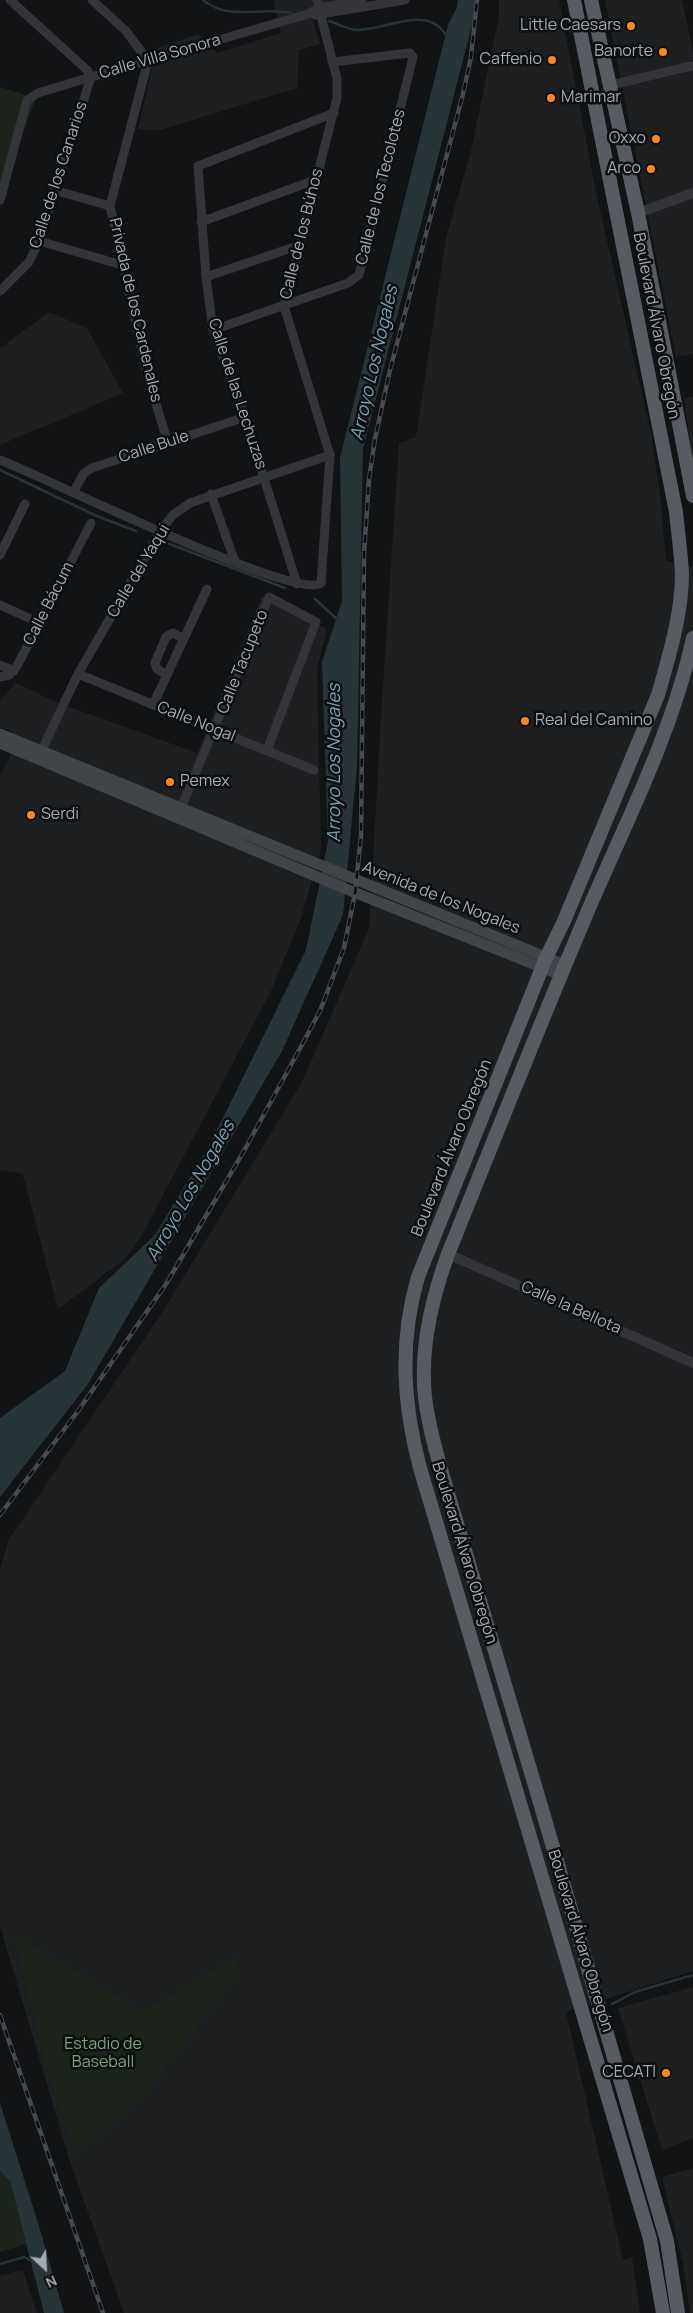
<!DOCTYPE html>
<html>
<head>
<meta charset="utf-8">
<style>
  body { margin:0 }
  #map { position:relative; width:693px; height:2313px; overflow:hidden; background:#121314; font-family:Manrope,sans-serif }
  canvas { display:block }
  .north { position:absolute; left:20px; top:2243px; width:50px; height:50px; -webkit-text-stroke:4px #0d0e0f; paint-order:stroke; rotate:155deg; font-size:14px; font-weight:700; line-height:20px; text-align:center; color:#a2acb6 }
  .north::after { content:''; display:block; margin:auto; width:18px; height:22px; background:#a2acb6; clip-path:polygon(50% 0,100% 100%,50% 72%,0 100%) }
</style>
</head>
<body>
<div id="map">
<canvas width="693" height="2313"></canvas>
<div class="north">N</div>
</div>
<script>
const ctx = document.querySelector('canvas').getContext('2d');
ctx.lineJoin = 'round';
function fillPath(path, color) { ctx.fillStyle = color; ctx.fill(path, 'evenodd'); }
function stroke(path, color, width, dash) { ctx.strokeStyle = color; ctx.lineWidth = width; ctx.lineCap = dash ? 'butt' : 'round'; ctx.setLineDash(dash || []); ctx.stroke(path); }
function drawText(font, color, halo, rows, align = 'center') {
  ctx.font = font + ' Manrope,sans-serif'; ctx.lineWidth = 5; ctx.setLineDash([]); ctx.textBaseline = 'middle'; ctx.strokeStyle = halo; ctx.fillStyle = color; for (const [text, x, y, turn = 0] of rows) {
    ctx.save(); ctx.translate(x, y); ctx.rotate((+turn || 0) * Math.PI / 180); ctx.textAlign = isNaN(turn) ? turn : align; if (halo) ctx.strokeText(text, 0, 0); ctx.fillText(text, 0, 0); ctx.restore();
  }
}
const built = new Path2D(`
  M275,0H354L309,9L320,44L299,50L297,88L160,130L138,129L157,48L198,34L217,53L281,33L274,6Z
  M499,0H559L596,192L652,438L661,503L666,561L693,566V1971L566,2012L623,2260L632,2257L640,2313H124L70,2162L0,1926V1570L8,1541L165,1308L303,1080L369,928L382,701L399,443L416,437L446,238L471,151L499,16Z
  M605,0H682L693,51V354L676,357Z
  M49,312L87,328L123,393L0,445V348Z
  M693,397V464L684,398Z
  M262,596L327,629L317,669L321,849L301,918L271,991L142,1235L126,1258L58,1309L23,1174L0,1170V775L10,757L13,732L0,727V700L16,683L56,702L197,753Z
  M693,1987V2138L662,2150L618,2008Z
  M693,2168V2313H690L683,2264L662,2177Z
  M23,2270L37,2313H0V2275Z`);
const green = new Path2D(`
  M0,87L36,98L0,194Z
  M13,1934L143,2012L234,1958L240,1972L139,2101L75,2155L46,2065Z
  M0,2171L10,2181L26,2244L0,2252Z`);
const water = new Path2D(`
  M461,0H476L473,21L363,449L357,766L343,915L282,1051L88,1384L0,1497V1418L65,1371L99,1288L155,1235L210,1144L306,950L328,841L322,662L342,601L340,458L448,25Z
  M0,2103L38,2223L64,2313H44L10,2181L0,2171Z`);
const stream = new Path2D(`
  M203,0C231,22 258,6 291,13
  M458,8L459,0
  M329,21C339,24 348,30 358,30C387,30 429,3 447,37
  M0,470L99,517L136,531
  M167,543L285,588
  M315,599L338,620
  M612,2004L635,1992L693,1975
  M0,2264L24,2257L34,2262`);
const minor = new Path2D(`
  M10,0L87,70L91,77L308,14L319,8L362,0
  M92,0L126,31L148,61L110,206L148,378L168,443
  M315,15L405,0
  M611,85L691,66
  M54,190L110,206
  M0,200L27,100L38,93L91,77
  M201,222L315,180
  M39,241L122,265
  M206,277L300,245
  M0,291L29,262L39,241L91,77
  M213,330L348,283L359,275L413,57L410,53L332,62
  M0,460C42,476 297,602 321,583L330,455L284,306L337,98V79L317,0
  M74,491L84,473L92,468L245,417
  M211,494L235,562
  M0,555L25,504
  M297,584L245,417L213,330L206,277L198,166L334,113
  M0,605L40,623
  M0,665L14,671
  M78,674L314,770
  M167,675L157,669L155,663L166,637L173,633L184,639
  M0,677L9,675L17,666L91,523
  M153,705L207,589
  M39,756L78,674L160,531L173,515L190,503L330,455
  M181,808L269,597L316,622L267,750`);
const tertiary = new Path2D(`
  M638,213L693,193
  M448,1254L693,1363`);
const secondary = new Path2D(`
  M0,734L565,965
  M0,743L351,891L561,975`);
const trunk = new Path2D(`
  M574,0L676,512C678,533 681,553 682,574C682,614 669,656 658,695L564,921L546,958L418,1277C399,1342 403,1404 420,1468L650,2239L663,2313
  M591,0L638,213L693,496
  M678,2313L667,2241L541,1806L442,1473C435,1448 428,1423 425,1397C420,1350 432,1298 448,1254C494,1140 539,1026 587,913C625,824 672,734 693,638`);
const rail = new Path2D(`
  M0,1515L78,1411L166,1284L245,1149L304,1041L320,1011L344,948L355,893L361,836L364,554L369,479L375,439L390,370L463,94L471,57L477,0
  M0,2015L103,2313`);
const markers = [
  [631,26,5,"#ff861f"],
  [663,52,5,"#ff861f"],
  [552,60,5,"#ff861f"],
  [551,98,5,"#ff861f"],
  [656,139,5,"#ff861f"],
  [651,169,5,"#ff861f"],
  [525,721,5,"#ff861f"],
  [170,782,5,"#ff861f"],
  [31,815,5,"#ff861f"],
  [666,2073,5,"#ff861f"]
];
const poiNames = [
  ["Little Caesars",621,26],
  ["Banorte",653,52],
  ["Caffenio",542,60],
  ["Marimar",561,98,"left"],
  ["Oxxo",646,139],
  ["Arco",641,169],
  ["Real del Camino",535,721,"left"],
  ["Pemex",180,782,"left"],
  ["Serdi",41,815,"left"],
  ["CECATI",656,2073]
];
const streetNames = [
  ["Calle Villa Sonora",160,57,-16],
  ["Calle de los Canarios",59,175,-72],
  ["Calle de los Tecolotes",381,187,-76],
  ["Calle de los Búhos",302,234,-76],
  ["Privada de los Cardenales",135,310,77],
  ["Boulevard Álvaro Obregón",656,326,79],
  ["Calle de las Lechuzas",237,394,72],
  ["Calle Bule",154,447,-18],
  ["Calle del Yaqui",139,571,-59],
  ["Calle Bácum",49,604,-63],
  ["Calle Tacupeto",243,662,-68],
  ["Calle Nogal",196,722,22],
  ["Avenida de los Nogales",441,898,22],
  ["Boulevard Álvaro Obregón",452,1148,-68],
  ["Calle la Bellota",571,1308,24],
  ["Boulevard Álvaro Obregón",464,1553,73],
  ["Boulevard Álvaro Obregón",580,1941,73]
];
const parkNames = [
  ["Estadio de",103,2045],
  ["Baseball",103,2063]
];
const waterNames = [
  ["Arroyo Los Nogales",375,363,-77],
  ["Arroyo Los Nogales",335,763,-90],
  ["Arroyo Los Nogales",191,1191,-60]
];
fillPath(built, '#1e1f21');
fillPath(green, '#1c241c');
fillPath(water, '#273539');
stroke(stream, '#273539', 2.5);
stroke(minor, '#333539', 9);
stroke(tertiary, '#333539', 10);
stroke(secondary, '#41454a', 11);
stroke(trunk, '#565c62', 14);
stroke(rail, '#464a4f', 4.5);
stroke(rail, '#0d0e0f', 2.5, [8]);
for (const [x, y, r, color] of markers) { const dot = new Path2D(); dot.arc(x, y, r, 0, 2 * Math.PI); ctx.fillStyle = color; ctx.fill(dot); stroke(dot, '#0d0e0f', 2); }
drawText('16px', '#a2acb6', '#0d0e0f', poiNames, 'right');
drawText('16px', '#a2acb6', '#0d0e0f', streetNames);
drawText('16px', '#7da377', '#0d0e0f', parkNames);
drawText('italic 18px', '#75a4b5', '#0d0e0f', waterNames);
</script>
</body>
</html>
